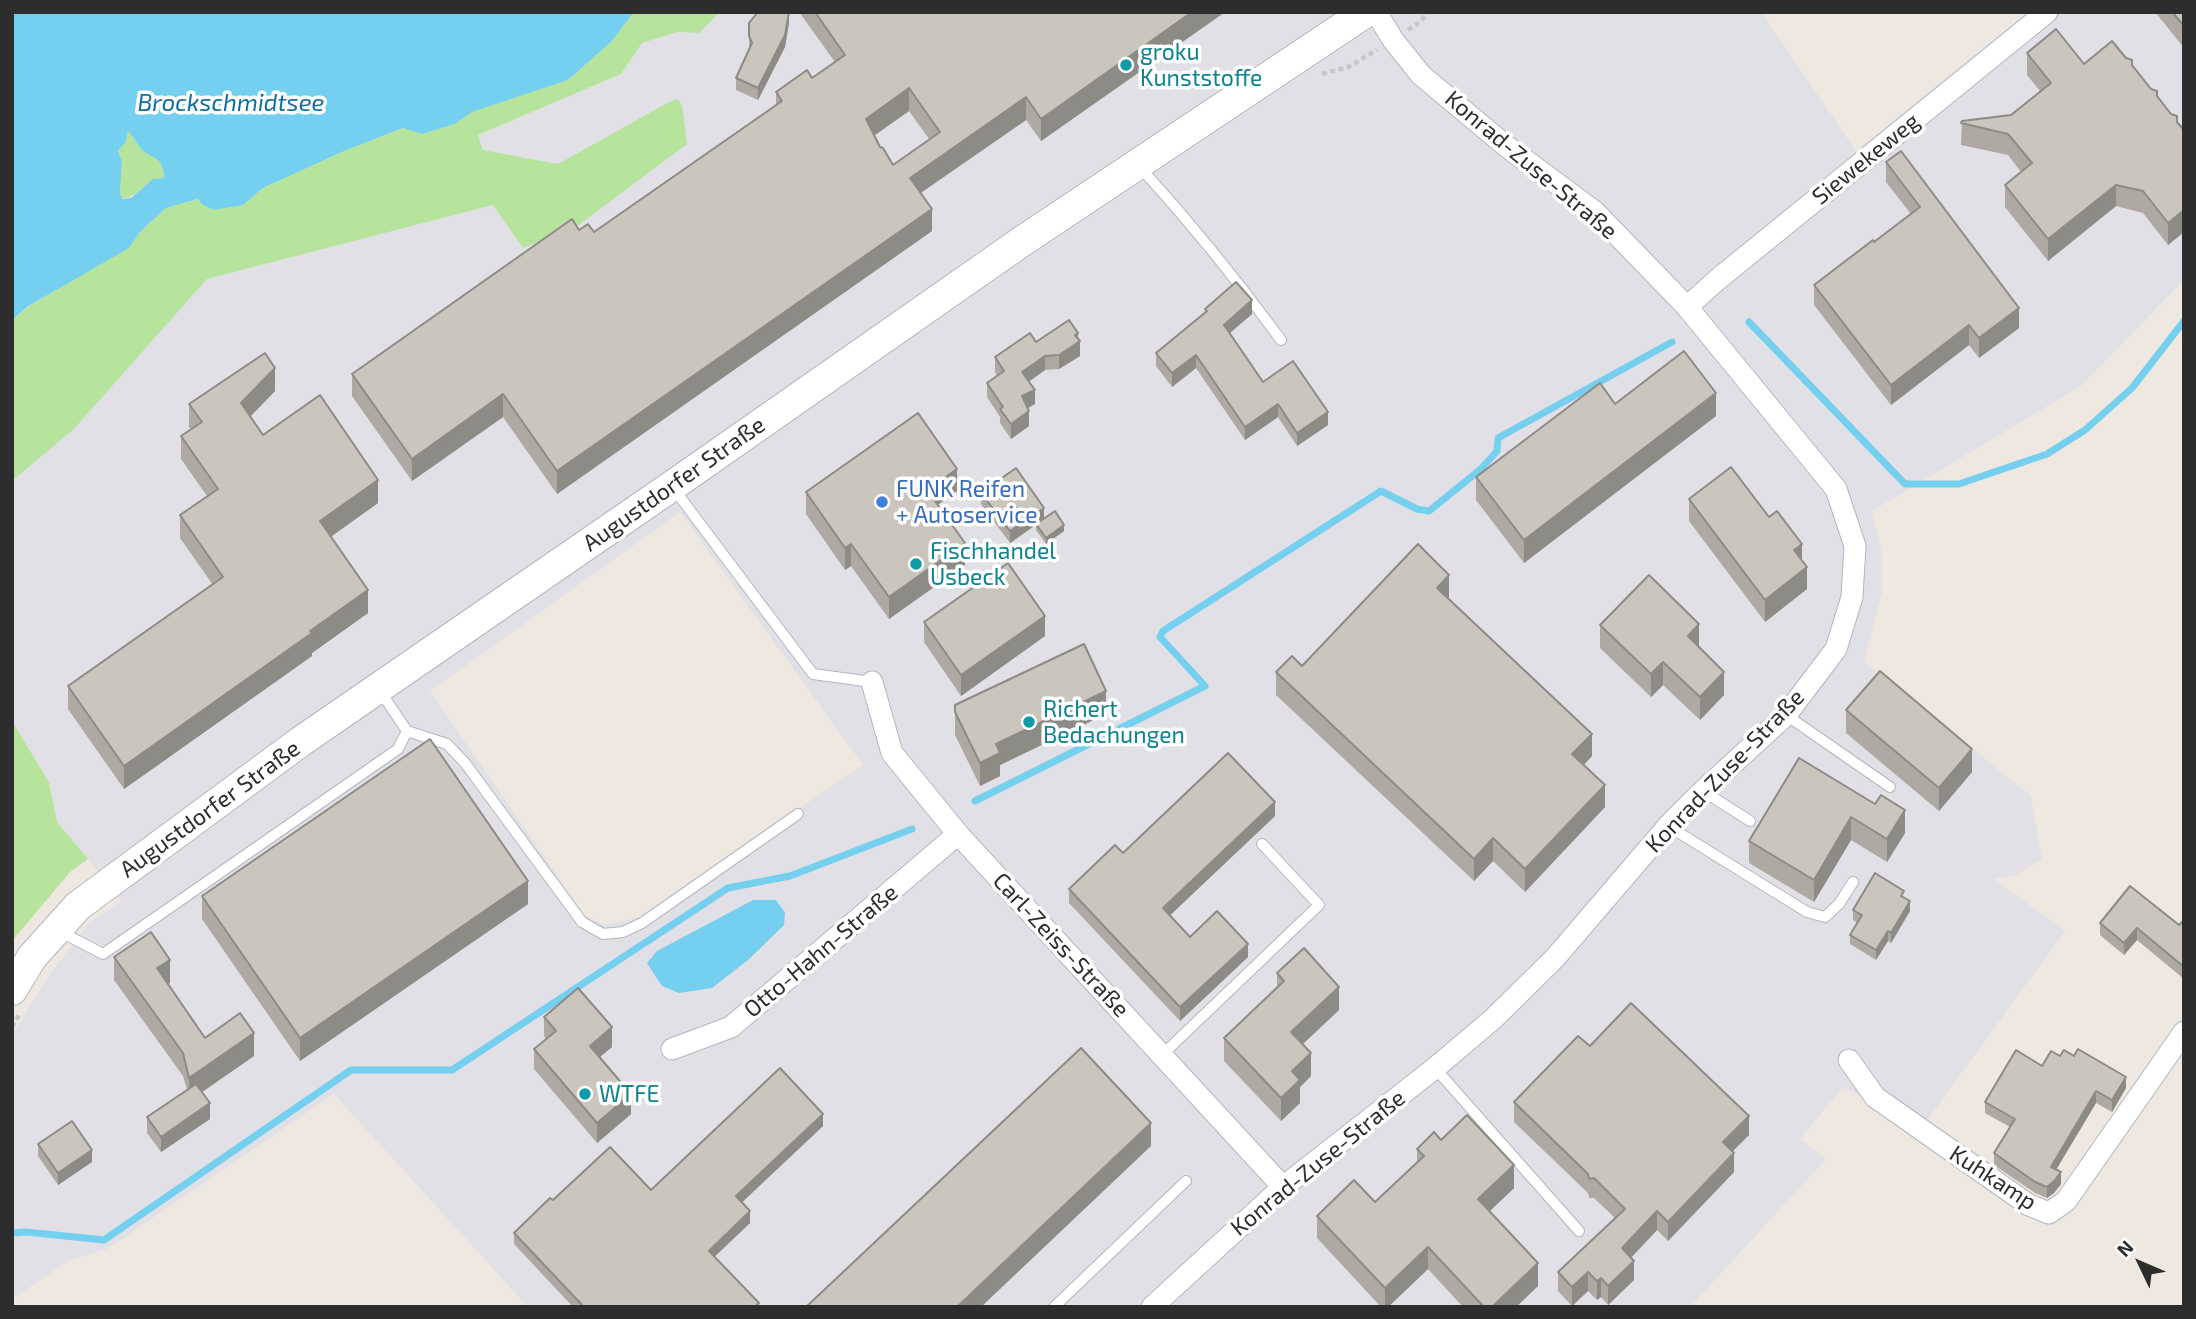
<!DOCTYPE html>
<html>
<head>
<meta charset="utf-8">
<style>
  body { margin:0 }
  #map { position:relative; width:2196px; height:1319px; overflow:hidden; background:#eee8e0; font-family:"Exo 2",sans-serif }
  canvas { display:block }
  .frame { position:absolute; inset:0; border:14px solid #2d2d2d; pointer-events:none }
  .north { position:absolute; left:2105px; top:1228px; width:70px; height:70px; -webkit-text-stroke:5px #fff; paint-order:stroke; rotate:314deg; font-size:19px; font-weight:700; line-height:28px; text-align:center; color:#2d2d2d }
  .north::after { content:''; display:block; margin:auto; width:24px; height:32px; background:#2d2d2d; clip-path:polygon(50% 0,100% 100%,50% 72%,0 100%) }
</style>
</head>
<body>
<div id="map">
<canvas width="2196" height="1319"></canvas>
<div class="frame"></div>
<div class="north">N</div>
</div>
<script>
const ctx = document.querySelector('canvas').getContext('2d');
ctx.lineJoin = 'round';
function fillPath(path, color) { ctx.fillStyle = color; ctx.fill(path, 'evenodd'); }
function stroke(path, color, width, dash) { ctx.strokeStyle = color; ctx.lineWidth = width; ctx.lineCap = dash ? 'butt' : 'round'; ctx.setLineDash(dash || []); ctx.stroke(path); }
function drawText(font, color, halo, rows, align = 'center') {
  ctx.font = font + ' "Exo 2",sans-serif'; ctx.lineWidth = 7; ctx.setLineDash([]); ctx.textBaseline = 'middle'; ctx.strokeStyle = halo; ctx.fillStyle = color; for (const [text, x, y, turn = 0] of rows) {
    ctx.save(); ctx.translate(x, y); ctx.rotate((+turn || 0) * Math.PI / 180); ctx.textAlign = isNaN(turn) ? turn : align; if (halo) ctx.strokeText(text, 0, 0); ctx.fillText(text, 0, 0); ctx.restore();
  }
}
const industrial = new Path2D(`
  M720,12H1761L1856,151L2028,12H2184V280L2081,386L1872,511L1882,554V592L1864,661L2031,796L2042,859L2016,875L1994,879L2065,931L1923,1126L1843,1087L1800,1139L1826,1159L1690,1307H528L334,1094L107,1249L70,1260L12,1299V1035L52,971L90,922L122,901L57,822L49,781L12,721V481L74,429L207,279L493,205L682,105L677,100L667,103L558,164L483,150L478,135L621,74L642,43L678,32L699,33ZM680,512L863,765L639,917L605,925L585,916L430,691Z`);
const green = new Path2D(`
  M634,12H720L699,33L678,32L642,43L621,74L478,135L483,150L558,164L667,103L677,99L682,105L687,144L576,227L523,248L493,205L207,279L74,429L12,481V320L25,309L115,254L129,248L140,232L166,208L199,199L232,206L243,205L263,188L342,152L404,128L422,134L455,124L472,112L568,80L611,42Z
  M128,130C133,136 137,144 141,149C153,160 163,155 164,178C145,180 140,196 123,199L120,194L122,161L118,151L126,142Z
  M12,721L49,782L57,822L88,859L70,872L12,941Z`);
const water = new Path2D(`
  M12,12H634L611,42L568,80L472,112L455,124L422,134L403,128L342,152L263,188L243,205L214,210L203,205L198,199L166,208L140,232L129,248L27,307L12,320ZM128,131C133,136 137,144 141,149C153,160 163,155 164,178L153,179L131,198L123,199L120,194L122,161L118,151L126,142Z
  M753,900H776L785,913L784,925L748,960L712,988L679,993L662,986L647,963L657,951Z`);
const stream = new Path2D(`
  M1749,322L1905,484H1959L2047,454L2085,430L2132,388L2184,321
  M975,801L1205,686L1160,637L1163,631L1381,491L1417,509L1429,511L1481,469L1497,451L1498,438L1672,342
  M12,1233L26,1232L104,1240L351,1070H452L728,888L790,876L912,829`);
const path = new Path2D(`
  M1408,30L1420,22L1429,12
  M1322,74L1348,67L1377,50
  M12,1027L19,1015`);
const service = new Path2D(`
  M1139,166C1190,222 1237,280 1281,340
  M674,489L813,674L872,682
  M380,691L407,731L447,744L465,763L582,922L603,934L623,932L642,923L798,814
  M1786,715L1890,787
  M1703,791L1750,821
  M1668,826L1807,912L1825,917L1839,904L1853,882
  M59,931L103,954L398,749L407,731
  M1162,1055L1319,905L1262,844
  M1435,1068L1579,1231
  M1054,1307L1186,1181`);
const minor = new Path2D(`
  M1687,307L1717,280L2047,12
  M872,682L892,753L958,834L1283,1187
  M672,1049L731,1027L958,834
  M1849,1060L1875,1097L2029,1205L2049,1213L2066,1201L2184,1032
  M1152,1307L1283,1187L1435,1068L1493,1019L1555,958L1668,826L1703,791L1786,715L1836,649L1852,597L1855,546L1836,489L1687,307L1595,212L1506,146L1421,75L1393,40L1376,12`);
const secondary = new Path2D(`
  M12,990L32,957L78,906L300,742L672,486L1021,242L1366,12`);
const wall = new Path2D(`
  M799,12H1225L1041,141L1026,120L921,193L932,231L557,494L503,417L412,481L352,396V374L579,230L594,232L776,105V92L812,78L835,62ZM909,111L929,139L893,165L880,147L874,136Z
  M2156,12H2184V48L2156,13Z
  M749,23H789L785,47L758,100L736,90V78L749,49Z
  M2027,53L2084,64L2132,65L2184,130V232L2168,245L2143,213L2116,206L2048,261L2005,207V185L2021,172L2008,155L1961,145L1962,121L2011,115L2040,91L2027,75Z
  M1886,162L2019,328L1979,358L1969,345L1891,405L1814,305V285L1874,242L1911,214L1886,182Z
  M1205,309L1252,314L1230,333L1263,382L1328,425L1297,446L1278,417L1245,440L1196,368L1172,387L1156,366V353L1205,312Z
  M1078,338L1080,356L1059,369L1045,370L1029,382L1035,404L1028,408L1029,426L1011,439L1000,423V417L987,397V383L997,376L995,372V357L1036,342Z
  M275,391L250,417L263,435L378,503L331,537L368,613L312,653V656L124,789L68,709V686L213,585L180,538V515L207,496L181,459V436L191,429L189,427V404Z
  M1615,404L1716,416L1524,563L1476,500V477Z
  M957,491L938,505L965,565L889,619L851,566L845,570L806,514V492Z
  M981,493L1044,518L1064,531L1046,544L1036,530V525L1010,543L981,504Z
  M1689,499L1769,517L1802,560L1807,589L1765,622L1689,521Z
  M1449,597L1448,599L1592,756L1584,765L1605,807L1525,892L1493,861L1474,881L1276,695V672L1302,666Z
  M924,622L1045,636L961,696L924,642Z
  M1600,625L1699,648L1724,695L1700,720L1663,685L1651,697L1600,648Z
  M955,705L1106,714L1000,765V776L980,786L955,735Z
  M1846,710L1972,772L1939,811L1846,733Z
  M1799,758L1905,833L1887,862L1851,840L1814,902L1749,863V841Z
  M1275,816L1170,915L1190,937L1248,957L1180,1021L1069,903V889L1123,853Z
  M202,896L528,904L300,1061L202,919Z
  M1904,898L1910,911L1891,943L1888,941L1876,960L1850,944V935L1858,923L1853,920V910Z
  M2184,920V979L2137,940L2124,955L2100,935V923L2179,925Z
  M114,957L170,983L168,984L205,1038L254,1056L202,1092L210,1119L161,1152L147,1133V1117L187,1090L183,1076L114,980Z
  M1277,973L1339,1010L1303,1044L1311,1076L1300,1087V1103L1281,1121L1224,1061V1038L1277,987Z
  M544,1017L612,1047L600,1057L631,1114L597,1143L534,1069V1049L546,1039L544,1036Z
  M1590,1046L1749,1135L1733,1151L1734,1172L1668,1241L1657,1230L1631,1258L1634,1280L1608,1305L1601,1297L1597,1300L1588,1291L1572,1306L1558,1291V1272L1615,1218L1594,1198H1589L1588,1193L1514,1122V1102Z
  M2060,1056L2126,1088L2112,1112L2096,1103L2056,1170L2061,1184L2054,1193L2047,1198L2035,1193L1994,1165V1153L2010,1127L1985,1113V1102L2042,1066Z
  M823,1126L742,1202L750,1223L714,1257L759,1307H573L514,1244V1233L553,1200L651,1190Z
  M1441,1140L1514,1188L1489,1212L1538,1286L1516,1307H1463L1428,1269L1388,1307H1381L1317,1238V1216L1375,1202L1417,1163V1149Z
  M38,1144L92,1162L58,1185L38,1156Z`);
const shadedWall = new Path2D(`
  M789,12V23L785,47L758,100V88Z
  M1192,12H1225L1041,141V119Z
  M909,88V111L866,141V119Z
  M1026,97V120L910,200V178Z
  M2116,185V206L2048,261V239Z
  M932,209V231L557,494V471Z
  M2184,210V232L2168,245V223Z
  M1252,300V314L1224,338V325Z
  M2019,308V328L1979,358V338Z
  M1969,325V345L1891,405V385Z
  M1078,333V343L1080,341V356L1059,369V355Z
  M1196,355V368L1172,387V373Z
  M1045,356V370L1022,386V372Z
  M275,368V391L241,426V403Z
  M1035,390V404L1022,411V396Z
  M1716,393V416L1524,563V540Z
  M503,394V417L412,481V459Z
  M1278,404V417L1245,440V427Z
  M1029,411V426L1011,439V424Z
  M1328,412V425L1297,446V433Z
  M957,469V491L927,512V490Z
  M378,480V503L320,544V521Z
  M1044,508V519L1010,543V531Z
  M1064,525V531L1046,544V538Z
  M965,543V565L889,619V597Z
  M851,544V566L845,570V548Z
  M1802,544V566L1794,550Z
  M1807,567V589L1765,622V600Z
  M1449,575V597L1437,610V588Z
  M368,590V613L312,653V656L124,789V766Z
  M1045,616V636L961,696V675Z
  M1699,624V647L1688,636Z
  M1663,662V685L1651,697V674Z
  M1724,672V695L1700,720V697Z
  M1106,691V714L1000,765V776L980,786V763L996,744Z
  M1592,734V756L1572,777V754Z
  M1972,749V772L1939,811V788Z
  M1605,785V807L1525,892V869Z
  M1275,802V816L1163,922V908Z
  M1905,810V833L1887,862V839Z
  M1851,817V840L1814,902V880Z
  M1493,838V861L1474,881V859Z
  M528,881V904L300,1061V1038Z
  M1910,901V911L1891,943V933Z
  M2137,928V940L2124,955V943Z
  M1888,931V941L1876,960V950Z
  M1248,944V957L1180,1021V1007Z
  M170,960V983L157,991V968Z
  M1339,987V1010L1291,1055V1032Z
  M612,1027V1047L590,1065V1046Z
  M254,1033V1056L189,1101V1078Z
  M1311,1053V1076L1300,1087V1103L1281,1121V1098L1292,1071Z
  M2126,1077V1088L2112,1112V1100Z
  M2096,1091V1103L2051,1178V1167Z
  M631,1094V1114L597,1143V1123Z
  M210,1103V1119L161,1152V1137Z
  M823,1114V1126L736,1208V1196Z
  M1749,1116V1135L1723,1161V1142Z
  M1151,1123V1146L981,1307H957Z
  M92,1150V1162L58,1185V1173Z
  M1734,1153V1172L1668,1241V1222Z
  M1514,1165V1188L1478,1222V1199Z
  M2061,1172V1184L2054,1193L2047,1198V1187Z
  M750,1211V1223L709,1262V1251Z
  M1657,1211V1230L1622,1267V1248Z
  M1428,1247V1269L1388,1307H1385V1288Z
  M1634,1261V1280L1608,1305V1286Z
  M1538,1263V1286L1516,1307H1492Z
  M1588,1272V1291L1572,1306V1287Z
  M1601,1278V1297L1597,1300V1281Z`);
const building = new Path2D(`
  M760,12H789L785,35L758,88L736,78L752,43L749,36V23L757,13Z
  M815,12H1192L1041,119L1026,97L910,178L932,209L557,471L503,394L412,459L352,374L572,219L579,230L588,224L594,232L782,101L776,92L807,70L812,78L845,55ZM909,88L940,132L893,165L883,148L880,147L866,119Z
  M2172,12H2184V26Z
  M2056,29L2084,64L2112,41L2126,58L2132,60V65L2151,89L2157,91V96L2171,114L2177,116V122L2184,130V210L2168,223L2143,191L2116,185L2048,239L2005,185L2032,163L2008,134L1961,123L1962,121L2011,115L2051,83L2027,53Z
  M1901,151L2019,308L1979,338L1969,325L1891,385L1814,285L1873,240L1874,242L1920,207L1886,162Z
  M1236,282L1252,300L1224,325L1263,382L1293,361L1328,412L1297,433L1278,404L1245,427L1196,355L1172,373L1156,353L1207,311L1205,309Z
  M1069,320L1078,333L1075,335L1080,341L1059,355L1045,356L1022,372L1035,390L1022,396L1029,411L1011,424L1000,409L1003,407L987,383L1004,371L995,357L1030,333L1036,342Z
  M1684,351L1716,393L1524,540L1476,477L1600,383L1615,404Z
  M265,353L275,368L241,403L263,435L320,395L378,480L320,521L368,590L310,631L312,633L124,766L68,686L223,577L180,515L218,489L181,436L202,422L189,404Z
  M918,413L957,469L927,490L965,543L889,597L851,544L845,548L806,492Z
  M1731,467L1769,517L1777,511L1802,544L1794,550L1807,567L1765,600L1689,499Z
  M1016,468L1044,508L1010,531L981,493Z
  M1055,511L1064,525L1046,538L1036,524Z
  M1418,544L1449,575L1437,588L1592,734L1572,754L1605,785L1525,869L1493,838L1474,859L1276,672L1292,656L1302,666Z
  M1008,563L1045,616L961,675L924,622Z
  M1649,575L1699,624L1688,636L1724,672L1700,697L1663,662L1651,674L1600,625Z
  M1084,644L1106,691L996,744L1000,753L980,763L955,712V705Z
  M1880,671L1972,749L1939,788L1846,710Z
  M430,739L528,881L300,1038L202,896Z
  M1228,753L1275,802L1163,908L1190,937L1217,911L1248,944L1180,1007L1069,889L1115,845L1123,853Z
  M1799,758L1875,804L1881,795L1905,810L1887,839L1851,817L1814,880L1749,841Z
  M1875,873L1904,891L1901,896L1910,901L1891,933L1888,931L1876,950L1850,935L1862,915L1853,910Z
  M2130,886L2179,925L2184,920V967L2137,928L2124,943L2100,923Z
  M151,932L170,960L157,968L205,1038L240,1013L254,1033L189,1078L183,1053L114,957Z
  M1304,948L1339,987L1291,1032L1311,1053L1292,1071L1300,1080L1281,1098L1224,1038L1284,981L1277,973Z
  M578,988L612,1027L590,1046L631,1094L597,1123L534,1049L556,1031L544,1017Z
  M1631,1003L1749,1116L1723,1142L1734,1153L1668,1222L1657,1211L1622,1248L1634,1261L1608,1286L1601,1278L1597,1281L1588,1272L1572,1287L1558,1272L1625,1209L1594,1178L1589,1179L1588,1174L1514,1102L1578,1036L1590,1046Z
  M1081,1048L1151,1123L957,1307H806Z
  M2078,1049L2126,1077L2112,1100L2096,1091L2051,1167L2061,1172L2054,1181L2047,1187L2035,1182L1994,1153L2015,1119L1985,1102L2016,1050L2042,1066L2051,1051L2060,1056L2064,1050L2074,1056Z
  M780,1068L823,1114L736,1196L750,1211L709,1251L759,1303L755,1307H584L514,1233L550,1198L553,1200L610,1147L651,1190Z
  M196,1084L210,1103L161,1137L147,1117Z
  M1467,1115L1514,1165L1478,1199L1538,1263L1492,1307H1484L1428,1247L1385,1288L1317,1216L1354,1180L1375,1202L1424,1156L1417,1149L1434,1132L1441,1140Z
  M72,1121L92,1150L58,1173L38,1144Z`);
const markers = [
  [1126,65,7,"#0f9aa8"],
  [882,502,7,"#3f7fe0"],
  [916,564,7,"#0f9aa8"],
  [1029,722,7,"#0f9aa8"],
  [585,1094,7,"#0f9aa8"]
];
const cultureNames = [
  ["groku",1140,52],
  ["Kunststoffe",1140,78],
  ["Fischhandel",930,551],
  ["Usbeck",930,577],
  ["Richert",1043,709],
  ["Bedachungen",1043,735],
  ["WTFE",599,1094]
];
const streetNames = [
  ["Siewekeweg",1866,159,-39],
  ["Konrad-Zuse-Straße",1531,165,40],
  ["Augustdorfer Straße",674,484,-35],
  ["Konrad-Zuse-Straße",1725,771,-46],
  ["Augustdorfer Straße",210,809,-36],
  ["Carl-Zeiss-Straße",1061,945,47],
  ["Otto-Hahn-Straße",821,951,-40],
  ["Konrad-Zuse-Straße",1318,1163,-39],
  ["Kuhkamp",1993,1178,33]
];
const shopNames = [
  ["FUNK Reifen",896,489],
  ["+ Autoservice",896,515]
];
const waterNames = [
  ["Brockschmidtsee",231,103]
];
fillPath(industrial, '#e2e0e7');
fillPath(green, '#b6e49d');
fillPath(water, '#75cfee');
stroke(stream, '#75cfee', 7);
stroke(service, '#b3b6c0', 12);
stroke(minor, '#b3b6c0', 23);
stroke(secondary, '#b3b6c0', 32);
stroke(path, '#c8c8c8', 4.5, [5, 3.5]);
stroke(service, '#fff', 10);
stroke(minor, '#fff', 21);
stroke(secondary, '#fff', 30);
fillPath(wall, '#aeaaa3');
fillPath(shadedWall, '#8d8b85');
fillPath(building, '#cac6be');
stroke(building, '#8d8b85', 2);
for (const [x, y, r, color] of markers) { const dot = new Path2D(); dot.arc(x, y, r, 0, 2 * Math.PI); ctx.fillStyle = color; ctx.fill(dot); stroke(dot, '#fff', 2.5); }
drawText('23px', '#0d838f', '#fff', cultureNames, 'left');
drawText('23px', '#2d2d2d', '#fff', streetNames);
drawText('23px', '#366cbe', '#fff', shopNames, 'left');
drawText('italic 24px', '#0f6e9f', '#fff', waterNames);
</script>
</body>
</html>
